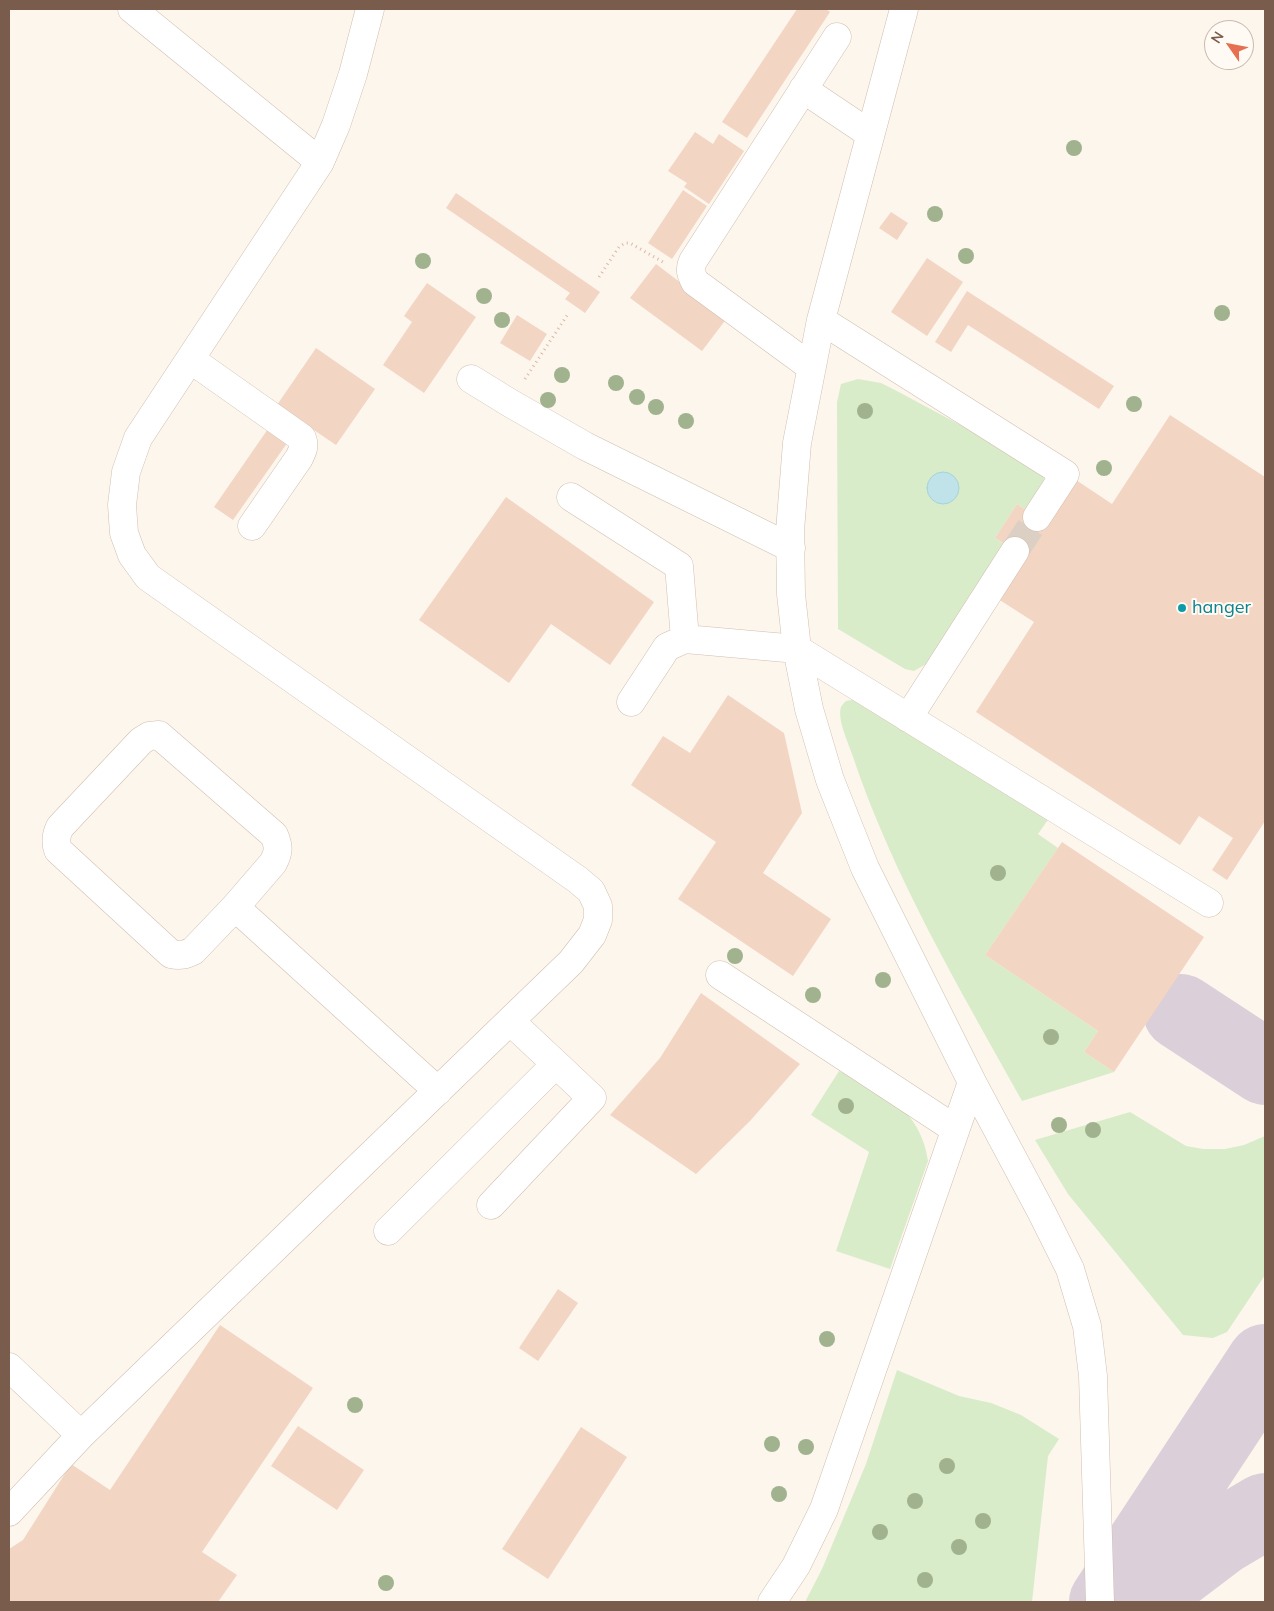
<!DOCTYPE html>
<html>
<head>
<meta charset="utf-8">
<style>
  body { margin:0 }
  #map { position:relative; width:1274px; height:1611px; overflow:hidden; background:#fdf6ec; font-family:Mulish,sans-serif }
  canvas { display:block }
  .frame { position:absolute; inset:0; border:10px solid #7a5c4d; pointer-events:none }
  .north { position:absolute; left:1204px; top:20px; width:50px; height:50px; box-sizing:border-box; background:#fffaf3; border:1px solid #cabbb1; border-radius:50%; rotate:303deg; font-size:14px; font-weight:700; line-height:20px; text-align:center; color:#7a5c4d }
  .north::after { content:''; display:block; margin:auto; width:18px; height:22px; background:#e76f51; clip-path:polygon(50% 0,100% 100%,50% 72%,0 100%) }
</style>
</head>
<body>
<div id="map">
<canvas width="1274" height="1611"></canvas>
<div class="frame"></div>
<div class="north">N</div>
</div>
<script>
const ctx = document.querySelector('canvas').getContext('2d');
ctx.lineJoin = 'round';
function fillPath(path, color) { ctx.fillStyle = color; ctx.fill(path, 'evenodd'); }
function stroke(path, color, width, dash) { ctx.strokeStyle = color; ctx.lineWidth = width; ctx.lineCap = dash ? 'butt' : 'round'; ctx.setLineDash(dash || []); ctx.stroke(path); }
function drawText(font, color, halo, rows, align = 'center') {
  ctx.font = font + ' Mulish,sans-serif'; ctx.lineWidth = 4; ctx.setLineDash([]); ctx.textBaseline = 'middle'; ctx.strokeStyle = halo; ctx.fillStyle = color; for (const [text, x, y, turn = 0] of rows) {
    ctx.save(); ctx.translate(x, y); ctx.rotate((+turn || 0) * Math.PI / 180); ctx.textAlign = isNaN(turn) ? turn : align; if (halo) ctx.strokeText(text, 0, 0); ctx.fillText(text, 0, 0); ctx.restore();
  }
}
const green = new Path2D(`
  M858,379L881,383L895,390L1033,464C1055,482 1042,493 1029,512L1017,504L995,538L1010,548L926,664L914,671L905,669L838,629L837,402L841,384Z
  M857,699L1052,814L1038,834L1058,848L985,955L1098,1031L1084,1052L1114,1072L1022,1101C960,989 893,877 852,754C848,742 837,719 841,707C842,705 844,703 846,701Z
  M839,1071C882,1090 921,1110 928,1161L890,1269L836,1251L869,1152L811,1115Z
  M1130,1112L1186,1146L1203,1149H1225L1244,1145L1265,1136V1275L1227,1332L1213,1338L1183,1335L1068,1194L1035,1140Z
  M897,1370L959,1396L991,1403L1021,1415L1059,1439L1048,1456L1032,1602H805L822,1569L866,1464Z`);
const water = new Path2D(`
  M927 488a16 16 0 1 1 32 0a16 16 0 1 1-32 0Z`);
const taxiway = new Path2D(`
  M1181,1012L1265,1067
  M1107,1602L1265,1362
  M1135,1602L1221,1537L1265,1511`);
const building = new Path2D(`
  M797,9H826L830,12L747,138L722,122Z
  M695,132L713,144L719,134L744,151L709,204L684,187L687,183L668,171Z
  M683,190L707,206L672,259L648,243Z
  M456,193L600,292L585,313L565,299L570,293L446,208Z
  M891,212L908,223L897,240L879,228Z
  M927,258L963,282L927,336L891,312Z
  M656,264L727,318L702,351L630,298Z
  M427,283L476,317L424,393L383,365L412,322L404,316Z
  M967,291L1114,386L1099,409L968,325L951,352L935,342Z
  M517,315L547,334L530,361L500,343Z
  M316,348L375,389L336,445L277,405Z
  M1170,415L1265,477V821L1227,880L1212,870L1233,838L1199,816L1180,845L976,712L1034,622L995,597L1022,555L995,538L1017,504L1044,522L1073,478L1112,504Z
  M270,426L290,439L233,520L214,507Z
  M506,497L654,602L610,665L551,624L509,683L419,620Z
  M728,695L784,733L802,813L763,873L831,919L793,976L678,899L716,842L631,785L663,736L690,753Z
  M1062,842L1204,937L1114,1072L1084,1052L1098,1031L985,955Z
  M701,993L800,1064L750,1121L696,1174L610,1115L660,1058Z
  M558,1289L578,1303L538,1361L519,1348Z
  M220,1325L313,1388L202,1552L237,1575L218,1602H9V1549L23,1540L71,1464L110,1490Z
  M298,1426L364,1470L337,1510L271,1466Z
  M581,1427L627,1457L548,1579L502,1549Z`);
const minorTunnel = new Path2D(`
  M1015,551L1037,517`);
const path = new Path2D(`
  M599,277L619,247L625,243H630L663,262
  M525,379L568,314`);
const minor = new Path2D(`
  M132,9L320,162
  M904,9L821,320L797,443L790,531L791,594L797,649L809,709L830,780L865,868L972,1082L1042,1213L1070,1269L1087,1326L1093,1376L1100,1602
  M803,89L870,134
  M821,320L1065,474L1037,517
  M190,359L302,438C305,446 303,450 299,458L252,526
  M811,367L695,282C691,274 689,269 693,261L837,37
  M471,379L510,403L585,446L791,548
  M571,497L679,566L685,639
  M631,702L667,647L685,639L797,649L1209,903
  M908,718L1015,551
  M235,907L193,951C185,955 180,956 171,954L58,850C55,841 56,835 60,827L141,741L149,736L159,735L274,835C279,846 279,852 273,863L235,907L438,1091
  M720,975L955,1129
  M491,1205L592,1098L556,1064
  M388,1231L556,1064L510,1021
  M9,1367L81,1435
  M9,1512L81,1435L571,962L592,935L598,920V906L591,891L578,880L148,577L132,555L124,533L122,505L126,472L138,438L320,162L336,125L353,74L370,9
  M772,1602L796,1566L824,1509L972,1082`);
const trees = [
  [1074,148],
  [935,214],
  [966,256],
  [423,261],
  [484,296],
  [1222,313],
  [502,320],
  [562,375],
  [616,383],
  [637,397],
  [548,400],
  [1134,404],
  [656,407],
  [865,411],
  [686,421],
  [1104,468],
  [998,873],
  [735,956],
  [883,980],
  [813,995],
  [1051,1037],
  [846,1106],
  [1059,1125],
  [1093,1130],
  [827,1339],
  [355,1405],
  [772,1444],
  [806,1447],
  [947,1466],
  [779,1494],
  [915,1501],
  [983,1521],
  [880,1532],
  [959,1547],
  [925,1580],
  [386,1583]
];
const markers = [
  [1182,608,5,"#0f9aa8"]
];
const cultureNames = [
  ["hanger",1192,608]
];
fillPath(green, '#d8ecc9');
fillPath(water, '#bfe3e8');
stroke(water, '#a5d3da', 1);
stroke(taxiway, '#dbcfda', 76);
fillPath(building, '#f3d5c3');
stroke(minorTunnel, '#dcd0c4', 28, [28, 14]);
stroke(minor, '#d1beb0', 29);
stroke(path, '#d9b8a5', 3, [1, 4]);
stroke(minor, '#fff', 28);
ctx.fillStyle = '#a0b28e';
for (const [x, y] of trees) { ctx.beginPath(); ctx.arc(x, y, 8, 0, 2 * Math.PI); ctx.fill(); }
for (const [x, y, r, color] of markers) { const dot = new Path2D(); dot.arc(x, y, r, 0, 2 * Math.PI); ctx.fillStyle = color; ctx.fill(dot); stroke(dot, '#fffaf3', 2); }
drawText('18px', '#0d838f', '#fffaf3', cultureNames, 'left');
</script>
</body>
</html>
